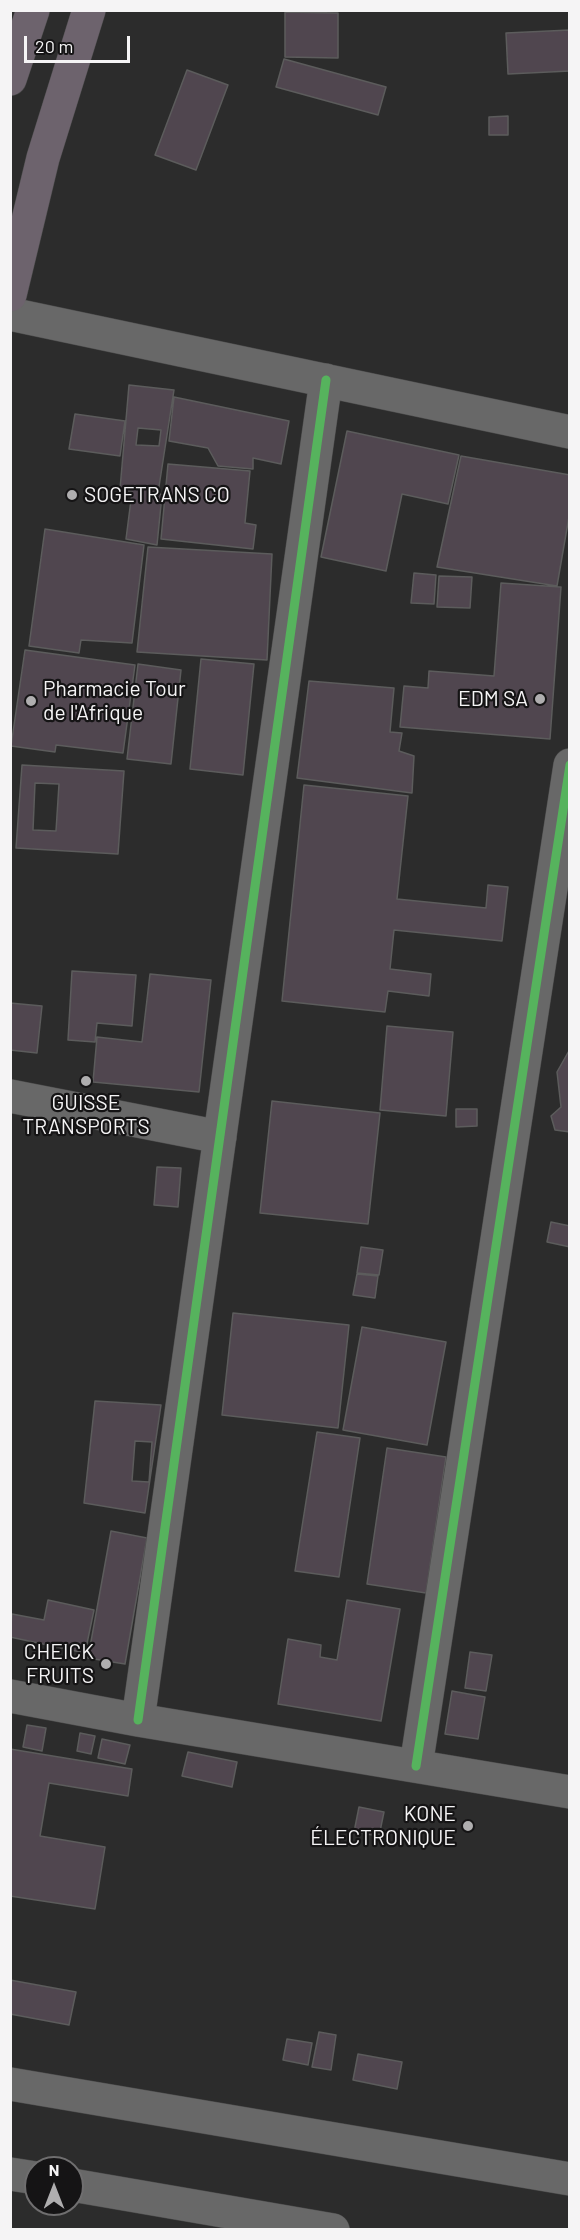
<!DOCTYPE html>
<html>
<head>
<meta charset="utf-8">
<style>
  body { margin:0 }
  #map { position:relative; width:580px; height:2240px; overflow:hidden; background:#2c2c2c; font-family:Barlow,sans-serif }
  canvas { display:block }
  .frame { position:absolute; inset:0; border:12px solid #f5f4f5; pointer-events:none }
  .north { position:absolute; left:24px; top:2156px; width:60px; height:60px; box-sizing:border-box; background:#151415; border:2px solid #6f6e6f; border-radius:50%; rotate:0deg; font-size:16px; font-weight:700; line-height:24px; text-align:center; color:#f5f4f5 }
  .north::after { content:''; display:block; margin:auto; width:21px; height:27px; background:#afaeaf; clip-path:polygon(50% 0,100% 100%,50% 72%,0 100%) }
  .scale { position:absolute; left:24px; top:36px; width:106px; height:27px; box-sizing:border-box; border:3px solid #f5f4f5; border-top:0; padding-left:8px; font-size:18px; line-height:21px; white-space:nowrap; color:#f5f4f5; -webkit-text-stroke:4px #151415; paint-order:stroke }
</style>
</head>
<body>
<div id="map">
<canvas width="580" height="2240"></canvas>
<div class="frame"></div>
<div class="north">N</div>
<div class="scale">20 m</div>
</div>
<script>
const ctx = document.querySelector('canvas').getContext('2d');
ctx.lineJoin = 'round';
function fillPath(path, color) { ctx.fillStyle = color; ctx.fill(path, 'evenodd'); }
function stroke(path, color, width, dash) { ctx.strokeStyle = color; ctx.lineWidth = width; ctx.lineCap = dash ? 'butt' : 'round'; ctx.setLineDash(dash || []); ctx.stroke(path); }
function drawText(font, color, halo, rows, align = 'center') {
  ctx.font = font + ' Barlow,sans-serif'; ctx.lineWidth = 4.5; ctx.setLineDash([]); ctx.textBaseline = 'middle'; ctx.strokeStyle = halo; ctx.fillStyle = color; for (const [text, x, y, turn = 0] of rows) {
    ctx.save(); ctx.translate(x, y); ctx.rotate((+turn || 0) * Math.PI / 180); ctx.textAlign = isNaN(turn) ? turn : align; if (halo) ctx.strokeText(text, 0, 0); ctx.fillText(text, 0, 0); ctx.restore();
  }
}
const building = new Path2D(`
  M285,12L338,13V58L285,57Z
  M570,30V71L508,74L506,33Z
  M284,59L386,87L378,115L276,87Z
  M187,70L228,85L196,170L155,155Z
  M508,116V135H489V117Z
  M129,385L174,390L158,493L162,495L157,545L126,539L132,492L120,489ZM138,428L161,430L159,446L136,445Z
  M174,397L289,421L281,464L253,458V469L218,466L208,448L169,441Z
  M75,414L125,421L120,456L69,449Z
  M347,431L459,455L448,504L402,494L386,571L321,557Z
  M461,456L570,475V511L557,586L437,567Z
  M168,464L250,471L245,523L256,525L253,549L161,539Z
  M45,529L144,545L132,643L81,640L79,653L29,646Z
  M148,547L272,554L267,660L137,652Z
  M414,573L436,575L434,604L411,603Z
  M439,576L472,577L470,608L437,607Z
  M501,583L561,587L550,739L400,727L404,686L428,688L429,671L494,676Z
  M25,650L135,665L123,753L56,745L55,752L11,746Z
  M201,659L254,664L243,775L190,769Z
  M138,664L181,670L171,764L127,759Z
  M309,681L394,688L390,732L402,733L399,751L414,756L412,793L297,778Z
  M22,765L124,771L118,854L16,848ZM35,783L59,784L56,831L33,830Z
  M304,785L408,796L397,899L486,908L488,885L508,887L502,941L394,930L390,969L431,974L429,996L388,991L385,1012L282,1001Z
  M72,971L136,975L132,1026L97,1023L95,1042L68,1040Z
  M150,974L211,980L199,1092L93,1082L97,1037L142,1042Z
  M10,1003L42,1006L37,1053L10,1050Z
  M387,1026L453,1032L446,1116L380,1110Z
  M570,1049V1132L555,1130L551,1116L561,1107L557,1072Z
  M272,1101L380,1113L368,1224L260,1213Z
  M456,1109H477V1126L456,1127Z
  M157,1167L181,1168L178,1207L154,1205Z
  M551,1222L570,1226V1247L547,1242Z
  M361,1247L383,1250L379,1275L357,1273Z
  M357,1274L378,1276L375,1298L353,1295Z
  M233,1313L349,1325L338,1428L222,1415Z
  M362,1327L446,1342L427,1445L343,1430Z
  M95,1401L161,1405L145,1513L84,1503ZM135,1441L152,1442L149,1482L132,1481Z
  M317,1432L360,1438L339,1577L295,1571Z
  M387,1448L446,1457L426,1593L367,1584Z
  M111,1531L147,1538L125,1664L88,1658Z
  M48,1600L94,1610L85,1653L10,1637L12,1614L44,1620Z
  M347,1600L400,1609L381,1721L278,1704L288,1639L321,1645L320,1657L337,1660Z
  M470,1652L492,1655L486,1691L465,1688Z
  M452,1691L485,1697L478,1739L445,1734Z
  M27,1725L46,1728L42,1751L23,1747Z
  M80,1733L95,1736L91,1754L77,1751Z
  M102,1739L130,1745L125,1764L98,1758Z
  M10,1749L132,1769L128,1796L49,1783L40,1836L105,1847L95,1909L10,1896Z
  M188,1752L237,1762L232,1787L182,1776Z
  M359,1807L384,1812L379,1836L354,1832Z
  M10,1980L76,1992L69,2025L10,2014Z
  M319,2032L336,2035L331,2070L312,2067Z
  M287,2039L312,2043L308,2065L283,2060Z
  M358,2054L402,2062L397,2089L353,2080Z`);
const minor = new Path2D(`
  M10,314L570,432
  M10,1096L220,1137
  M10,1696L138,1720L570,1792
  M138,1720L326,380
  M416,1766L570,765
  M10,2084L570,2179
  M10,2174L36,2178
  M72,2185L333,2230`);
const highway = new Path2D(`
  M10,79L33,10
  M10,295L43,158L89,10`);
const cycleway = new Path2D(`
  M138,1720L326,380
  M416,1766L570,765`);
const markers = [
  [72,495,6,"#afaeaf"],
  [540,699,6,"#afaeaf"],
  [31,701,6,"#afaeaf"],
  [86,1081,6,"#afaeaf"],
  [106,1664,6,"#afaeaf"],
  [468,1826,6,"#afaeaf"]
];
const poiNames = [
  ["SOGETRANS CO",84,495,"left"],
  ["Pharmacie Tour",43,689,"left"],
  ["de l'Afrique",43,713,"left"],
  ["EDM SA",528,699],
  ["GUISSE",86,1103,"center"],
  ["TRANSPORTS",86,1127,"center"],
  ["CHEICK",94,1652],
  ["FRUITS",94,1676],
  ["KONE",456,1814],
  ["ÉLECTRONIQUE",456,1838]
];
fillPath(building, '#50464f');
stroke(building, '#5c5c5c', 1.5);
stroke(minor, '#4a4a4a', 34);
stroke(highway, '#4a4a4a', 34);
stroke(minor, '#686868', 33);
stroke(highway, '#6d636d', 33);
stroke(cycleway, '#56b35d', 9);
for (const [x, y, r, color] of markers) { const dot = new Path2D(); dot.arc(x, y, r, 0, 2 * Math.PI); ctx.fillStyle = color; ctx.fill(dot); stroke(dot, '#151415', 2); }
drawText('21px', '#f5f4f5', '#151415', poiNames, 'right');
</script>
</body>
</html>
